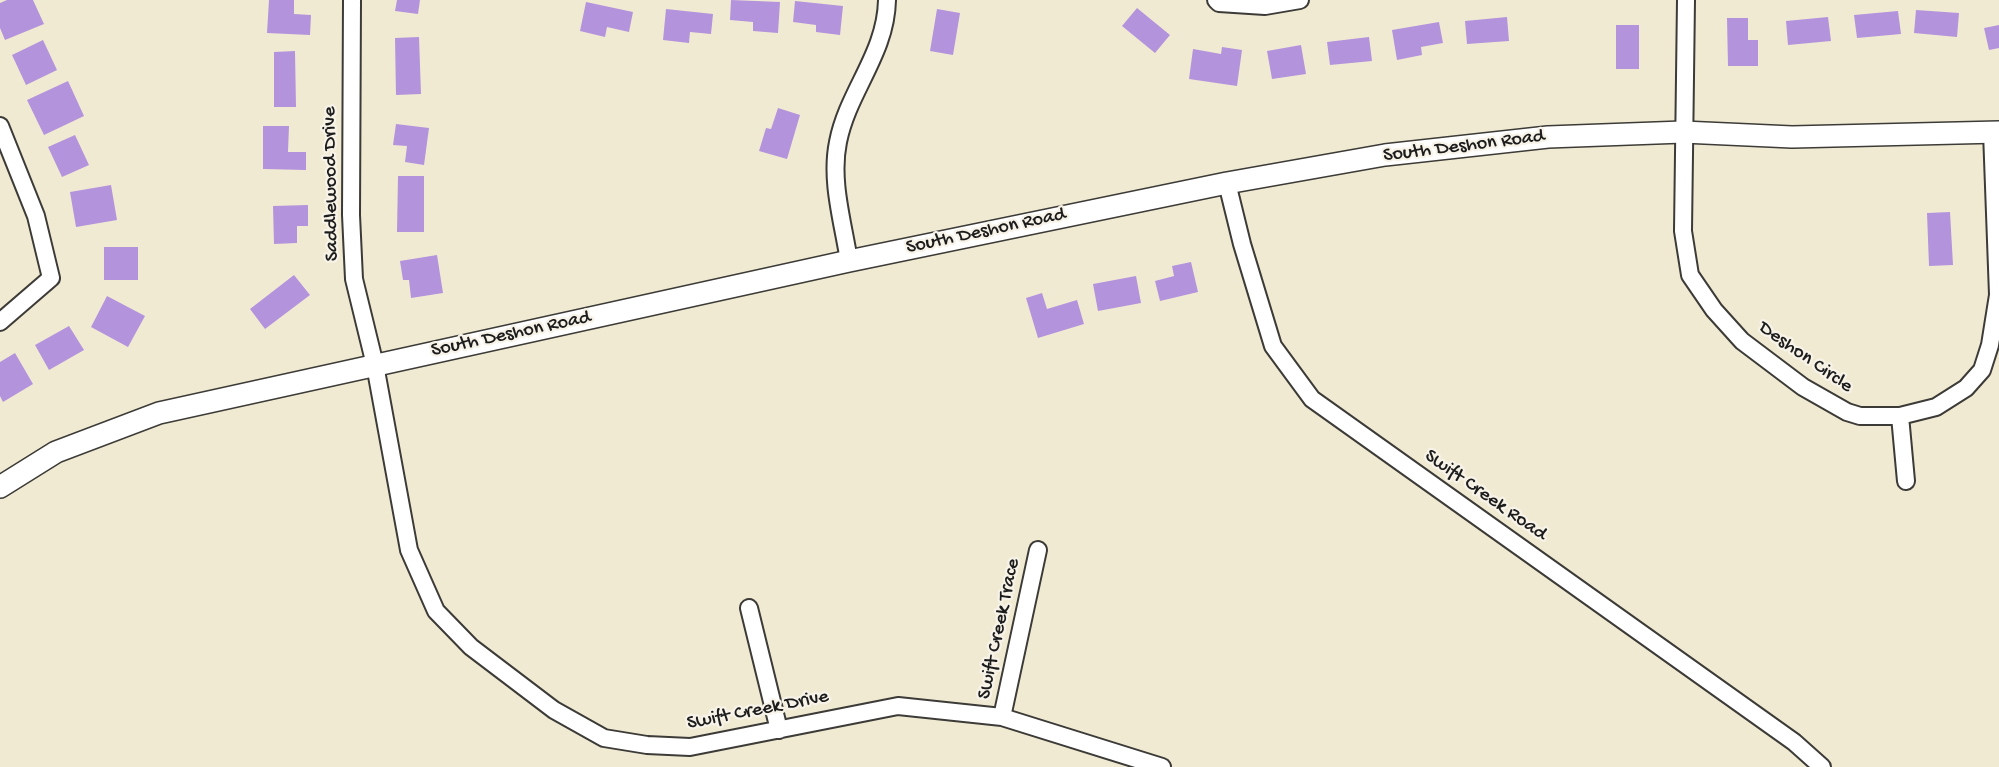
<!DOCTYPE html>
<html>
<head>
<meta charset="utf-8">
<style>
  body { margin:0 }
  canvas { display:block; background:#f0ead3 }
</style>
</head>
<body>
<canvas width="1999" height="767"></canvas>
<script>
const ctx = document.querySelector('canvas').getContext('2d');
ctx.lineJoin = 'round';
function fillPath(path, color) { ctx.fillStyle = color; ctx.fill(path, 'evenodd'); }
function stroke(path, color, width, dash) { ctx.strokeStyle = color; ctx.lineWidth = width; ctx.lineCap = dash ? 'butt' : 'round'; ctx.setLineDash(dash || []); ctx.stroke(path); }
function drawText(font, color, halo, rows, align = 'center') {
  ctx.font = font + ' "Gochi Hand",sans-serif'; ctx.lineWidth = 4.5; ctx.setLineDash([]); ctx.textBaseline = 'middle'; ctx.strokeStyle = halo; ctx.fillStyle = color; for (const [text, x, y, turn = 0] of rows) {
    ctx.save(); ctx.translate(x, y); ctx.rotate((+turn || 0) * Math.PI / 180); ctx.textAlign = isNaN(turn) ? turn : align; if (halo) ctx.strokeText(text, 0, 0); ctx.fillText(text, 0, 0); ctx.restore();
  }
}
const building = new Path2D(`
  M7,0H33L44,24L5,40L0,28V3Z
  M269,0H294V14L311,15L310,35L267,33Z
  M397,0H420L418,14L395,11Z
  M731,0L780,2L778,33L753,31V22L730,20Z
  M795,1L843,6L840,35L816,32V25L793,22Z
  M586,2L633,12L629,32L607,27L605,37L580,31Z
  M1137,8L1170,35L1155,53L1122,26Z
  M666,9L713,14L711,34L690,32L689,43L663,40Z
  M937,9L960,13L953,55L930,51Z
  M1916,10L1959,13L1957,37L1914,33Z
  M1898,11L1901,34L1857,38L1854,15Z
  M1507,17L1509,41L1467,44L1465,21Z
  M1828,17L1831,41L1788,45L1786,21Z
  M1727,18H1748V40H1758V66H1728Z
  M1439,22L1443,43L1421,47L1422,55L1397,60L1392,30Z
  M1616,25H1639V69H1616Z
  M1999,25V48L1989,50L1984,28Z
  M419,37L421,94L396,95L395,38Z
  M1369,37L1372,61L1330,65L1327,42Z
  M43,40L57,70L26,85L12,55Z
  M1301,45L1306,74L1272,79L1267,51Z
  M1222,47L1242,50L1237,86L1189,79L1193,49L1221,54Z
  M295,51L296,107H274V52Z
  M68,81L84,116L44,135L27,100Z
  M778,108L800,115L787,159L759,151L766,128L771,129Z
  M396,124L429,128L424,165L405,162L407,146L393,145Z
  M263,126H289L288,152H306V170L263,169Z
  M75,135L89,165L62,177L48,147Z
  M398,176H424V232H397Z
  M111,185L117,220L76,227L70,192Z
  M308,205V226H297V243L274,244L273,206Z
  M1950,212L1953,265L1929,266L1927,213Z
  M104,247H138V280H104Z
  M437,255L443,293L411,298L409,280H403L400,261Z
  M1191,262L1198,292L1160,301L1155,281L1174,276L1172,266Z
  M294,275L310,295L265,329L250,309Z
  M1136,276L1141,303L1098,311L1093,284Z
  M1042,293L1047,309L1077,300L1084,324L1038,338L1026,298Z
  M107,296L145,316L128,347L91,327Z
  M69,326L84,350L49,370L35,345Z
  M15,353L33,384L3,402L0,396V362Z`);
const minor = new Path2D(`
  M352,0L351,215L354,279L375,365L409,550L436,611L471,647L554,710L604,738L647,745L690,747L898,706L1002,717L1162,767
  M1216,0L1219,3L1265,6L1300,0
  M1686,0L1683,231L1690,275L1714,310L1742,341L1803,387L1847,412L1860,416H1900L1936,407L1966,388L1982,370L1990,345L1998,295L1992,132
  M0,126L36,216L51,278L0,322
  M1227,183L1242,244L1273,346L1312,399L1794,742L1822,767
  M849,261C843,222 830,181 838,142C848,91 886,54 887,0
  M1900,416L1906,481
  M749,608L779,730
  M1002,717L1038,550`);
const tertiary = new Path2D(`
  M0,487L56,452L159,413L849,261L1227,183L1385,155L1548,137L1683,132L1792,137L1999,132`);
const streetNames = [
  ["South Deshon Road",1464,147,-7],
  ["Saddlewood Drive",332,184,-91],
  ["South Deshon Road",986,232,-12],
  ["South Deshon Road",511,335,-12],
  ["Deshon Circle",1805,358,35],
  ["Swift Creek Road",1485,496,35],
  ["Swift Creek Trace",1000,629,-78],
  ["Swift Creek Drive",758,711,-11]
];
fillPath(building, '#b493dd');
stroke(minor, '#3c3b37', 20);
stroke(tertiary, '#3c3b37', 24);
stroke(minor, '#fff', 16);
stroke(tertiary, '#fff', 21);
drawText('20px', '#1c1c1c', '#f7f3e8', streetNames);
</script>
</body>
</html>
